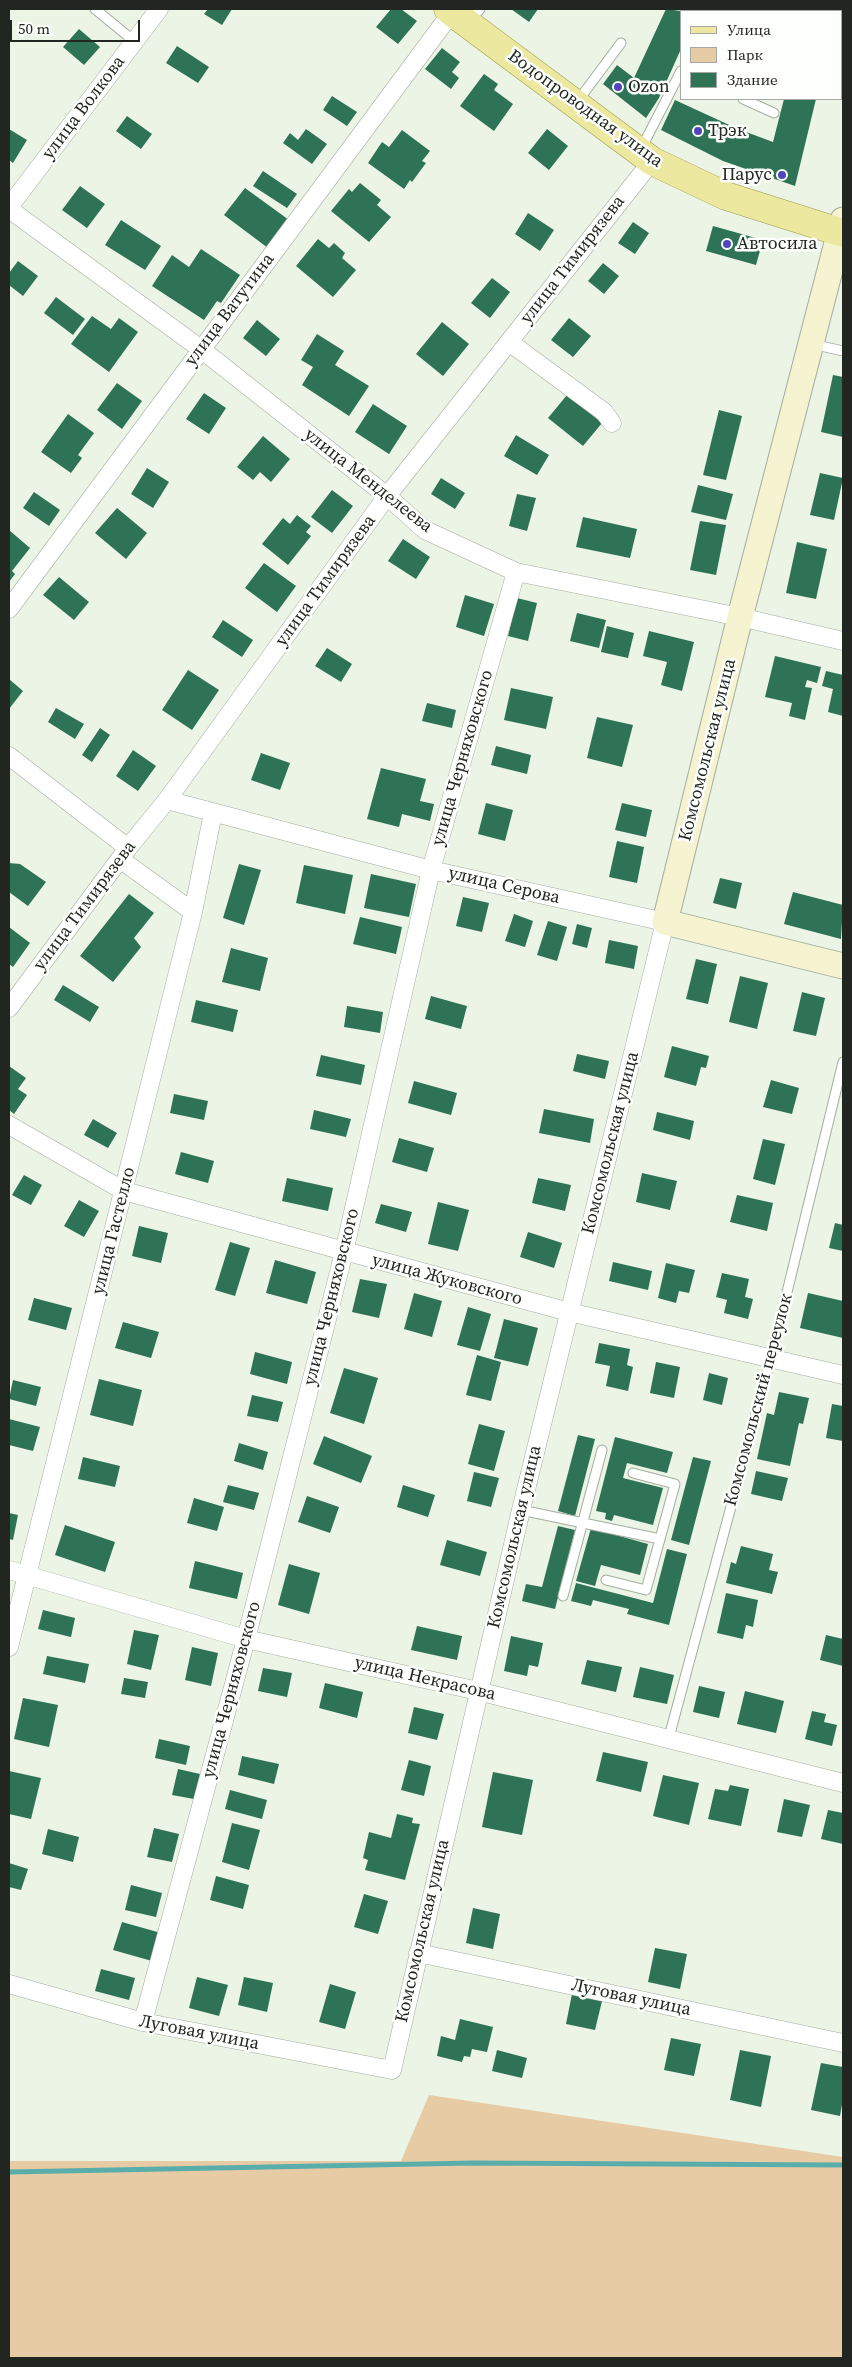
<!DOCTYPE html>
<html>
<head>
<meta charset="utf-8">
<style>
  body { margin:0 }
  #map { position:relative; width:852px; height:2367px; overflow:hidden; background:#ebf4e5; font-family:"Source Serif 4",serif }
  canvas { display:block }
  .frame { position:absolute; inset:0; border:10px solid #222620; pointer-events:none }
  .legend { position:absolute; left:680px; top:10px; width:162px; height:90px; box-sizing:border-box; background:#fdfffc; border:1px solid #a5a8a4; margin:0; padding:6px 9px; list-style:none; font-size:15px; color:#222620 }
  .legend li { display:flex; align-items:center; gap:10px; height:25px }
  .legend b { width:25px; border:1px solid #a5a8a4 }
  .scale { position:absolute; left:10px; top:20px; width:130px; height:22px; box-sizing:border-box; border:2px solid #222620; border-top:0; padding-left:6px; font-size:15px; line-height:18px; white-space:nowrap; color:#222620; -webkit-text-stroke:4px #fdfffc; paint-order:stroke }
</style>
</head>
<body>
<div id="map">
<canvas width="852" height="2367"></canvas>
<div class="frame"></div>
<ul class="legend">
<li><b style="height:6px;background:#ede8a0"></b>Улица</li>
<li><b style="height:14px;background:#e7cba4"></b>Парк</li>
<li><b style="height:14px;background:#2f7357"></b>Здание</li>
</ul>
<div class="scale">50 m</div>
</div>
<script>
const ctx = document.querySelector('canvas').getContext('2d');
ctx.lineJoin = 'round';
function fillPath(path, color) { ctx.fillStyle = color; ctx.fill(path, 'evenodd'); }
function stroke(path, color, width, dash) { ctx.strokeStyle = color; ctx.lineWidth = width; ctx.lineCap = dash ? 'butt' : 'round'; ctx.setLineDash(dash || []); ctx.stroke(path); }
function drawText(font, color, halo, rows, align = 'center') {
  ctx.font = font + ' "Source Serif 4",serif'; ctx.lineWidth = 5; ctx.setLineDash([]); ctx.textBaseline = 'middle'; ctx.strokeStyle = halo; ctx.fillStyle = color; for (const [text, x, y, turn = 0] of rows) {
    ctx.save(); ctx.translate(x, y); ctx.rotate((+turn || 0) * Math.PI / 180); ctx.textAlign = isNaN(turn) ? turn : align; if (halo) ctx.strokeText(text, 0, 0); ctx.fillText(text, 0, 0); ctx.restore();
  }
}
const green = new Path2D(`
  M429,2095L843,2157V2358H9V2161H401Z`);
const stream = new Path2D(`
  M9,2172L473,2163L843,2165`);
const building = new Path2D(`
  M208,9H232L222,25L204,14Z
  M391,9H401L417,21L398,44L376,27Z
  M511,9H538L529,22Z
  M666,9L681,11V49L659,98L646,118L603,84L617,65L634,78Z
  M79,29L100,47L84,65L63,47Z
  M177,46L209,67L198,83L166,63Z
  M442,48L460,62L452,72L459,78L451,89L425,69Z
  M484,74L498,84L494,90L513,104L494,131L460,106Z
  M332,96L357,112L347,126L323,110Z
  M784,99H816L795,186L723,161L661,130L675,100L738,129L773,142Z
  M127,116L152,134L141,149L116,131Z
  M9,129L27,140L13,163L9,160Z
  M306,129L327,144L312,164L283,143L290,133L298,140Z
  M547,129L568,146L549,170L528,153Z
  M402,130L430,151L422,161L426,163L412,182L410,180L404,189L368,163L382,142L389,147Z
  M263,171L297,194L287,208L253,186Z
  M360,183L381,200L377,205L391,217L369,242L331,211L349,189L352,192Z
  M80,186L105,204L87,228L62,210Z
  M245,188L289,220L268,248L224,215Z
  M528,213L554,230L540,251L515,234Z
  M121,220L161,246L145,270L105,245Z
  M633,222L649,233L635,254L618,243Z
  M713,226L763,240L756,265L706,251Z
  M318,239L329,248L334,243L345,253L342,258L356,270L333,297L296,266Z
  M201,249L240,275L221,303L217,301L204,320L152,286L172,255L189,267Z
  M18,261L38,276L23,296L9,285V273Z
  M603,263L619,276L604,294L588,281Z
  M492,278L510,292L490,318L471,303Z
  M56,297L85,319L73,335L44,313Z
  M92,316L111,329L119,318L138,332L109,372L71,344Z
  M569,318L591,336L573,357L551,340Z
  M257,320L280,339L266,356L243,338Z
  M442,322L469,344L443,376L416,354Z
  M317,334L344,351L335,365L369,386L349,416L302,385L313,367L301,360Z
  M833,375L843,377V437L821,432Z
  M117,383L142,401L122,429L97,410Z
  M204,393L226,408L209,434L186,419Z
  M567,395L602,423L583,446L548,418Z
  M373,404L407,426L389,454L355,432Z
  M719,410L742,416L726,480L703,475Z
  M68,414L94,433L78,455L82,458L71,473L41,452Z
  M516,435L549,455L537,475L504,456Z
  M263,436L290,459L271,482L260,472L253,480L237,467Z
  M147,468L169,482L153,508L131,494Z
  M820,473L843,478L834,520L810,515Z
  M441,478L465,493L455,509L431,494Z
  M698,485L733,494L726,520L691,512Z
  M332,490L353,506L332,533L311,517Z
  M34,492L60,510L49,526L23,508Z
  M517,494L536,498L527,531L509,526Z
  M117,508L147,533L126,559L95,533Z
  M297,515L311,526L306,532L311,536L288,565L262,544L283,518L290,524Z
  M583,517L637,529L630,558L576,547Z
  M700,521L726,525L716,575L690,570Z
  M9,530L30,548L12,571L15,574L9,582Z
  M403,539L430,557L416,579L388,561Z
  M797,542L827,549L816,599L786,593Z
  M264,563L296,586L277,612L245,588Z
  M59,577L89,602L74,620L43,595Z
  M465,595L494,604L484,636L456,627Z
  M517,598L537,603L528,641L508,636Z
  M577,613L606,620L599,648L570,641Z
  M223,620L253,640L242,657L212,637Z
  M607,626L634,633L628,658L601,652Z
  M649,631L694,642L682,691L661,685L667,662L643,656Z
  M327,648L352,664L341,682L315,666Z
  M775,656L821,667L817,683L807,680L805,687L812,688L805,720L789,716L792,703L765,697Z
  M188,670L219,690L192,730L162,710Z
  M826,671L843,675V716L828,712L833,689L822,686Z
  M9,679L23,691L9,709Z
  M511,688L553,697L546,729L504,720Z
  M427,703L456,710L452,728L422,721Z
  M56,708L84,724L75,739L48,722Z
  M597,717L633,725L622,767L587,758Z
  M100,728L110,735L92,762L82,755Z
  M496,746L531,755L527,774L491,765Z
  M133,750L156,766L138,791L116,776Z
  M261,753L290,763L280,790L251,780Z
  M381,768L426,779L420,801L434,804L430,821L402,814L399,827L367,819Z
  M486,803L513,810L505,841L478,834Z
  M622,803L652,810L646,837L615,830Z
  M617,841L644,847L637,883L609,877Z
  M9,863L20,864L46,882L28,906L9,892Z
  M239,864L261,870L244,925L223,918Z
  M304,865L353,875L345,914L296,903Z
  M371,874L416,884L409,917L364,908Z
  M720,878L742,883L736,909L713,903Z
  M793,892L843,905L841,939L784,924Z
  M129,894L154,913L134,938L141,947L113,982L80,956Z
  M463,897L489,903L482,932L456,926Z
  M514,914L533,921L525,947L505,941Z
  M360,917L402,927L396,954L353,944Z
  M548,921L567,927L557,961L537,955Z
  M577,924L592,928L587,948L572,944Z
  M9,927L30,943L13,967L9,964Z
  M609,940L638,946L634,969L605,963Z
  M231,948L268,958L260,991L222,982Z
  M696,959L717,964L708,1004L686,999Z
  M740,976L768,983L757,1029L729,1022Z
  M63,985L99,1007L90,1022L54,1000Z
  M802,992L825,998L816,1036L793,1031Z
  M431,996L467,1006L461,1029L425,1019Z
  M196,1000L238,1010L233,1032L191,1022Z
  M347,1006L383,1012L380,1033L344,1027Z
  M672,1046L709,1056L706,1068L701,1067L696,1086L664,1077Z
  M577,1054L609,1061L605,1079L573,1071Z
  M321,1055L365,1065L361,1085L316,1076Z
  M9,1066L26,1078L18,1089L27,1095L14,1114L9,1110Z
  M771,1080L799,1088L792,1114L763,1107Z
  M414,1081L457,1093L451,1115L408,1103Z
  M174,1094L208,1101L204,1120L170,1113Z
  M544,1109L594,1119L590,1143L539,1133Z
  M314,1110L351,1119L346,1137L310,1129Z
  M657,1112L694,1121L690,1140L653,1130Z
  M93,1119L117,1133L108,1148L84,1135Z
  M399,1138L434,1148L427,1172L392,1162Z
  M763,1139L785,1144L775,1185L753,1179Z
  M181,1152L214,1161L208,1183L175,1174Z
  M642,1173L677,1181L670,1210L636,1202Z
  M24,1175L42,1185L31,1205L12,1195Z
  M287,1178L333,1188L328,1211L282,1201Z
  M538,1178L571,1185L565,1211L532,1203Z
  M737,1195L773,1203L767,1231L730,1222Z
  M79,1200L99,1211L84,1237L64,1226Z
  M438,1202L469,1210L458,1251L428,1244Z
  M381,1204L412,1212L406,1232L375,1223Z
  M835,1223L843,1225V1251L829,1248Z
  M139,1226L168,1233L161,1263L132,1256Z
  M528,1232L562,1243L554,1268L520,1257Z
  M230,1242L250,1248L235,1296L215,1290Z
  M275,1260L316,1272L307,1304L266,1293Z
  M613,1262L652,1271L648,1290L609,1281Z
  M666,1263L695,1270L689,1293L679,1291L676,1303L658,1298Z
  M722,1273L749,1279L745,1297L753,1299L748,1319L724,1313L727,1300L716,1297Z
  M360,1279L387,1284L379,1318L352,1312Z
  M414,1293L442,1301L432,1337L404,1329Z
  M808,1293L843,1301V1338L800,1328Z
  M34,1298L72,1308L66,1330L28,1320Z
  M468,1307L491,1314L480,1351L457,1345Z
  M504,1319L538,1328L528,1366L494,1358Z
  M123,1322L159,1332L151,1358L115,1348Z
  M599,1343L630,1349L627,1365L633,1367L628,1391L606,1386L610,1366L595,1363Z
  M255,1352L292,1362L287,1384L250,1374Z
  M477,1355L501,1362L491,1401L466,1395Z
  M656,1362L680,1367L674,1398L650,1393Z
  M344,1368L378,1378L364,1424L330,1413Z
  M709,1373L728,1378L722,1405L703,1400Z
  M99,1379L142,1390L133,1426L90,1415Z
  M13,1380L41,1387L36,1406L9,1399Z
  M779,1392L809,1398L803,1424L799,1423L790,1466L757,1459L767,1413L774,1415Z
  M252,1395L283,1402L278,1422L247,1416Z
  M832,1404L843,1406V1441L826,1438Z
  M9,1419L40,1427L33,1451L9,1445Z
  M479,1424L505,1431L494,1471L468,1464Z
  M578,1435L595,1439L575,1516L558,1511Z
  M324,1436L372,1456L361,1483L313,1464Z
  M615,1437L673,1452L667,1473L627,1463L623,1478L663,1488L653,1525L614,1515L612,1521L605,1519L606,1513L596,1511Z
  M239,1443L268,1452L263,1470L234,1461Z
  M83,1457L120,1466L115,1487L78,1479Z
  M693,1457L711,1461L689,1545L671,1540Z
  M756,1471L788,1478L782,1501L751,1494Z
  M474,1472L499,1478L491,1507L467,1501Z
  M228,1485L259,1493L254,1510L223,1502Z
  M403,1485L435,1495L428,1517L397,1507Z
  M307,1496L339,1507L330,1533L298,1522Z
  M194,1498L224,1507L217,1531L187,1523Z
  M9,1513L18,1515L13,1540L9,1539Z
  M65,1525L115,1542L105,1572L55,1555Z
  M558,1526L575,1530L555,1609L522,1601L526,1584L542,1587Z
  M591,1528L648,1544L640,1575L601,1565L595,1586L576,1581Z
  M447,1540L487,1552L480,1576L440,1565Z
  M741,1546L773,1554L769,1570L778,1572L772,1594L726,1583L731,1562L736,1564Z
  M667,1549L687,1554L669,1625L627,1614L629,1609L593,1600L591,1606L571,1601L576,1583L653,1603Z
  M195,1561L243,1573L237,1599L189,1588Z
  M289,1564L320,1573L309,1614L278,1605Z
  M726,1593L758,1600L753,1627L746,1625L743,1639L717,1633Z
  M43,1610L75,1618L71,1637L38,1629Z
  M417,1626L462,1636L457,1660L411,1650Z
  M134,1630L159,1635L151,1670L127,1664Z
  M826,1635L843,1639V1666L820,1660Z
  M511,1636L543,1643L538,1667L529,1665L527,1676L504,1671Z
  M192,1647L218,1653L211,1686L185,1680Z
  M47,1656L89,1664L85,1683L43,1674Z
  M587,1660L622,1667L616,1692L581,1684Z
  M640,1667L674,1675L667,1704L633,1697Z
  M263,1668L292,1673L287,1697L258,1691Z
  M124,1678L148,1682L145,1698L121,1694Z
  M325,1683L363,1692L357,1718L319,1708Z
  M699,1686L725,1692L719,1718L693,1712Z
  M745,1691L784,1701L776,1733L737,1724Z
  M23,1698L58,1705L49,1747L14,1739Z
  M414,1707L444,1714L437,1740L408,1733Z
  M812,1711L826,1714L824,1722L837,1725L832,1746L805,1739Z
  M159,1739L190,1746L186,1765L155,1758Z
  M603,1752L648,1762L641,1792L596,1781Z
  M242,1756L279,1764L274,1784L238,1775Z
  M409,1760L431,1766L424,1796L401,1790Z
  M178,1769L200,1774L194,1799L172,1795Z
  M9,1771L41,1778L31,1819L9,1814Z
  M493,1772L533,1780L522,1835L482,1827Z
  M663,1775L699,1783L689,1825L653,1816Z
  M730,1785L749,1789L741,1826L708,1819L715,1789L728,1791Z
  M230,1790L267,1800L262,1819L225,1809Z
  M784,1799L810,1805L802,1837L777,1832Z
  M828,1810L843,1813V1844L821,1839Z
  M397,1814L413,1818L412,1823L420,1824L405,1880L365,1870L368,1860L363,1858L369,1832L391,1838Z
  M232,1823L260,1830L249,1870L222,1862Z
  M154,1828L179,1834L172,1862L147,1857Z
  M48,1829L79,1837L73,1862L42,1854Z
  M9,1863L28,1869L21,1890L9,1887Z
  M216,1876L249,1885L243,1909L210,1900Z
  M131,1885L162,1893L156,1917L125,1910Z
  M364,1894L388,1901L378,1934L354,1927Z
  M473,1908L500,1914L493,1949L466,1943Z
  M122,1922L161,1933L152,1961L113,1950Z
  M655,1948L687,1954L680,1989L648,1982Z
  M101,1969L135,1978L129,2000L95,1991Z
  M197,1977L228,1985L219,2016L189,2008Z
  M244,1977L273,1983L267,2012L238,2005Z
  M330,1984L356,1992L345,2029L319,2022Z
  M572,1994L602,2001L595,2030L566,2024Z
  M460,2019L493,2027L487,2052L472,2049L470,2057L464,2056L462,2062L437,2056L441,2036L455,2040Z
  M671,2038L701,2044L694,2076L664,2070Z
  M497,2050L527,2058L522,2078L492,2071Z
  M740,2050L771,2056L761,2107L730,2100Z
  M821,2063L843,2067V2099L840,2116L811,2110Z`);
const service = new Path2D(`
  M95,9L134,41
  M470,21L480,9
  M743,99L774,113
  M577,102L621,43
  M641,149L681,71
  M812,344L843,351
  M633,1473L675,1484L660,1539
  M521,1510L660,1539L646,1590L606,1580
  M563,1596L602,1450
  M669,1737L771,1358L843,1062`);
const minor = new Path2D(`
  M9,207L159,9
  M9,209L201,349L387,496L425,530L516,572L740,617L843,641
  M509,342L604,412L612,423
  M9,609L452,12
  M9,756L128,848
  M120,859L193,912
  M9,1008L128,848L167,800L387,496L652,161
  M9,1125L124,1191L569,1312L843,1375
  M9,1570L246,1639L478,1691L843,1783
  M9,1647L193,912L213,813
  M418,1953L843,2043
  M9,1984L143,2022L392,2070L521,1510L665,922L431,870L167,800
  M143,2022L246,1639L344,1252L431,870L516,572`);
const secondary = new Path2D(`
  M843,220L740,617L665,922L843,966`);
const primary = new Path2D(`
  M448,9L652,161L726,196L843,233`);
const markers = [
  [618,87,5,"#5045bc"],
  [698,131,5,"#5045bc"],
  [782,175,5,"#5045bc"],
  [727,244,5,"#5045bc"]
];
const poiNames = [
  ["Ozon",628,87],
  ["Трэк",708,131],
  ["Парус",772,175,"right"],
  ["Автосила",737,244]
];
const streetNames = [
  ["улица Волкова",84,108,-53],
  ["Водопроводная улица",585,109,36],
  ["улица Тимирязева",573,260,-52],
  ["улица Ватутина",230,310,-53],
  ["улица Менделеева",368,481,38],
  ["улица Тимирязева",326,581,-54],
  ["Комсомольская улица",708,750,-76],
  ["улица Черняховского",463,758,-74],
  ["улица Серова",504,886,13],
  ["улица Тимирязева",85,906,-53],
  ["Комсомольская улица",611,1143,-76],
  ["улица Гастелло",114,1231,-76],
  ["улица Жуковского",447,1280,15],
  ["улица Черняховского",332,1297,-76],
  ["Комсомольский переулок",759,1400,-75],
  ["Комсомольская улица",515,1537,-77],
  ["улица Некрасова",425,1679,13],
  ["улица Черняховского",232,1690,-75],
  ["Комсомольская улица",423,1931,-77],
  ["Луговая улица",631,1998,12],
  ["Луговая улица",199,2033,11]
];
fillPath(green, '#e7cba4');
stroke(stream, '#59adab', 5);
fillPath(building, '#2f7357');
stroke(service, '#a4ad9f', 11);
stroke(minor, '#a4ad9f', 19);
stroke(secondary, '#a4ad9f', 27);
stroke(primary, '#9e9a4a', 29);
stroke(service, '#fff', 9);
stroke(minor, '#fff', 18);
stroke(secondary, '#f6f3d0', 25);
stroke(primary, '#ede8a0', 28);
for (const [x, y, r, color] of markers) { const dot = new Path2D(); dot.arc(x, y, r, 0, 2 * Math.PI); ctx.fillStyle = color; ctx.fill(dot); stroke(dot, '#fdfffc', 2); }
drawText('18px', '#222620', '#fdfffc', poiNames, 'left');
drawText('18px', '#222620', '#fdfffc', streetNames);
</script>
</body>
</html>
